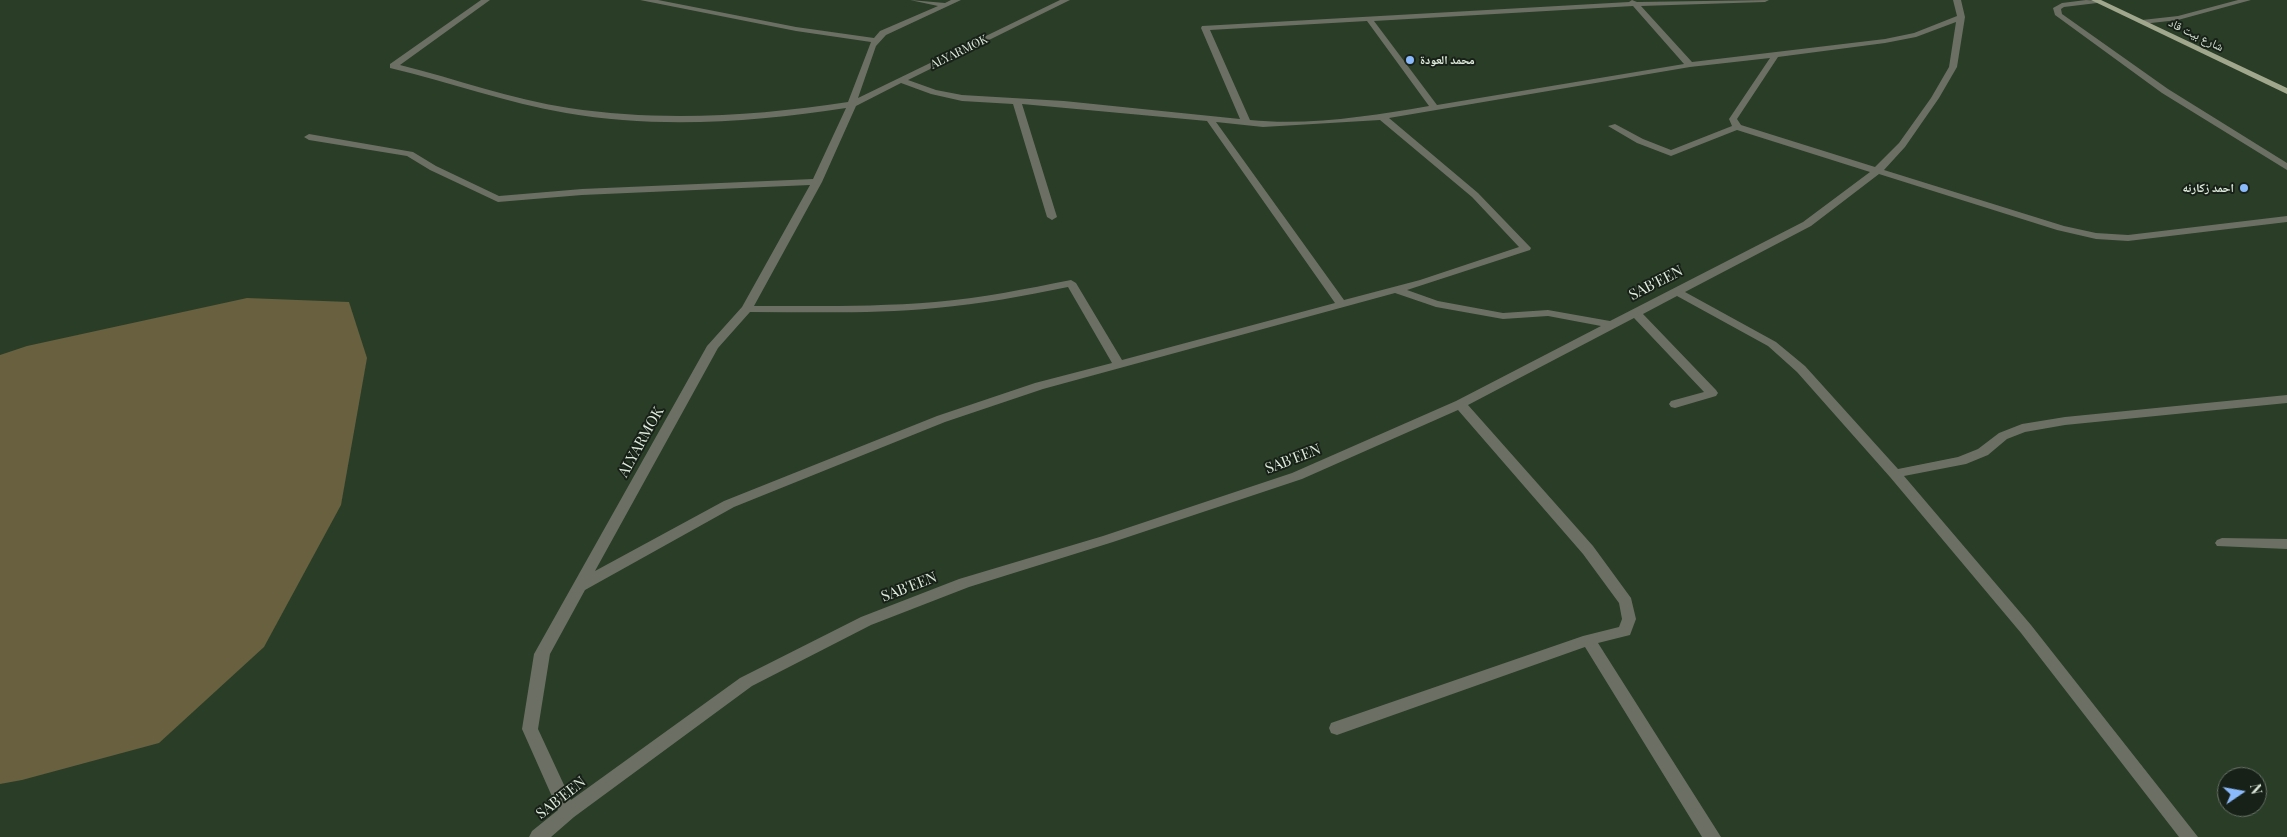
<!DOCTYPE html>
<html>
<head>
<meta charset="utf-8">
<style>
  body { margin:0 }
  #map { position:relative; width:2287px; height:837px; overflow:hidden; background:#293d27; font-family:"Playfair Display",serif }
  canvas { display:block }
  .north { position:absolute; left:2217px; top:767px; width:50px; height:50px; box-sizing:border-box; background:#182117; border:1px solid #687267; border-radius:50%; rotate:78deg; font-size:14px; font-weight:700; line-height:20px; text-align:center; color:#e0ecde }
  .north::after { content:''; display:block; margin:auto; width:18px; height:22px; background:#8bbafc; clip-path:polygon(50% 0,100% 100%,50% 72%,0 100%) }
</style>
</head>
<body>
<div id="map">
<canvas width="2287" height="837"></canvas>
<div class="north">N</div>
</div>
<script>
const ctx = document.querySelector('canvas').getContext('2d');
ctx.lineJoin = 'round';
function fillPath(path, color) { ctx.fillStyle = color; ctx.fill(path, 'evenodd'); }
function stroke(path, color, width, dash) { ctx.strokeStyle = color; ctx.lineWidth = width; ctx.lineCap = dash ? 'butt' : 'round'; ctx.setLineDash(dash || []); ctx.stroke(path); }
function drawText(font, color, halo, rows, align = 'center') {
  ctx.font = font + ' "Playfair Display","Noto Naskh Arabic",serif'; ctx.lineWidth = 4; ctx.setLineDash([]); ctx.textBaseline = 'middle'; ctx.strokeStyle = halo; ctx.fillStyle = color; for (const [text, x, y, turn = 0] of rows) {
    ctx.save(); ctx.translate(x, y); ctx.rotate((+turn || 0) * Math.PI / 180); ctx.textAlign = isNaN(turn) ? turn : align; if (halo) ctx.strokeText(text, 0, 0); ctx.fillText(text, 0, 0); ctx.restore();
  }
}
const green = new Path2D(`
  M247,298L349,302L367,358L341,505L264,647L159,743L22,780L0,784V355L27,346Z`);
const minor = new Path2D(`
  M481,0H490L400,65C456,79 511,99 569,108C662,122 756,116 848,102L871,42L796,31L640,0H658L796,27L874,38L880,31L938,6L910,0L945,3L951,0H961L886,35L876,46L858,98L1060,0H1070L908,80L936,90L962,95L1064,101L1240,119L1201,28L1202,26L1629,2L1632,0L1637,2L1769,0L1765,2L1641,6L1692,62L1885,39L1914,33L1957,16L1953,0H1961L1965,17L1957,67L1939,98L1905,147L1884,170L2064,226L2096,233L2128,235L2287,216V222L2128,241L2096,239L2057,230L1879,174L1811,226L1685,292L1776,342L1805,366L1898,469L1958,457L1978,449L1999,433L2022,424L2065,417L2287,395V403L2065,425L2025,432L2007,439L1988,455L1966,464L1904,476L2031,625L2198,837H2179L2021,633L1890,477L1797,372L1768,346L1677,296L1643,314L1716,390L1718,393L1716,396L1675,408L1671,407L1669,404L1671,401L1704,392L1634,318L1468,405L1593,546L1631,598L1636,619L1630,635L1598,643L1721,837H1702L1585,647L1337,735L1331,733L1329,728L1331,723L1583,636L1619,627L1622,619L1619,603L1583,554L1458,410L1302,479L1113,542L969,587L871,625L752,686L574,817L551,837H529L532,831L558,810L522,729L534,654L707,346L742,307L810,185L582,195L498,202L430,170L407,156L309,140L304,137L309,134L413,152L436,166L499,196L582,189L813,179L846,108C754,122 659,129 566,113C507,103 449,82 390,68V64ZM1633,6L1684,64L1437,105L1374,21ZM1367,21L1429,106C1372,116 1307,126 1250,120L1210,30ZM1956,22L1949,67L1931,98L1899,143L1875,167L1741,125L1737,119L1778,57L1885,43L1916,37ZM1770,58L1729,119L1732,126L1671,150L1643,139L1615,124L1608,126L1637,143L1671,156L1737,130L1870,172L1803,222L1610,321L1548,310L1503,313L1438,301L1407,290L1530,250L1531,248L1478,193L1389,118L1690,67ZM901,83L931,94L962,101L1013,104L1047,217L1052,220L1057,217L1022,104L1207,121L1335,303L1122,360L1076,283L1071,280C1026,289 981,298 935,302C875,307 814,306 754,306L822,182L856,106ZM1380,120L1472,197L1519,247L1420,280L1344,300L1216,122L1263,127ZM1068,287L1112,363L1035,383L937,416L724,501L595,571L718,348L750,312C812,312 875,314 936,308C981,304 1024,296 1068,287ZM1395,293L1436,307L1503,319L1548,316L1601,326L1456,401L1292,473L1103,536L959,579L861,617L740,678L571,800L538,729L550,654L585,590L734,507L945,422L1043,389Z
  M2086,0L2101,1L2097,3L2064,7L2061,9L2062,14L2168,89L2287,163V170L2162,93L2055,15L2053,8L2062,3Z
  M2238,0H2251L2178,20L2142,24L2138,22L2142,20L2178,16Z
  M2222,538L2287,539V549L2217,546L2215,543L2217,540Z`);
const major = new Path2D(`
  M2091,0H2101L2287,88V94Z`);
const markers = [
  [1410,60,5,"#8bbafc"],
  [2244,188,5,"#8bbafc"]
];
const farStreetnames = [
  ["شارع بيت قاد",2196,35,26],
  ["ALYARMOK",959,52,-26]
];
const farPoinames = [
  ["محمد العودة",1420,60],
  ["احمد زكارنه",2234,188,"right"]
];
const streetNames = [
  ["SAB'EEN",1656,283,-27],
  ["ALYARMOK",641,442,-61],
  ["SAB'EEN",1293,459,-21],
  ["SAB'EEN",909,587,-21],
  ["SAB'EEN",561,798,-38]
];
fillPath(green, '#68603f');
fillPath(minor, '#6c6f63');
fillPath(major, '#a0a78d');
for (const [x, y, r, color] of markers) { const dot = new Path2D(); dot.arc(x, y, r, 0, 2 * Math.PI); ctx.fillStyle = color; ctx.fill(dot); stroke(dot, '#182117', 2); }
drawText('12px', '#e0ecde', '#182117', farStreetnames);
drawText('bold 12px', '#e0ecde', '#182117', farPoinames, 'left');
drawText('15px', '#e0ecde', '#182117', streetNames);
</script>
</body>
</html>
